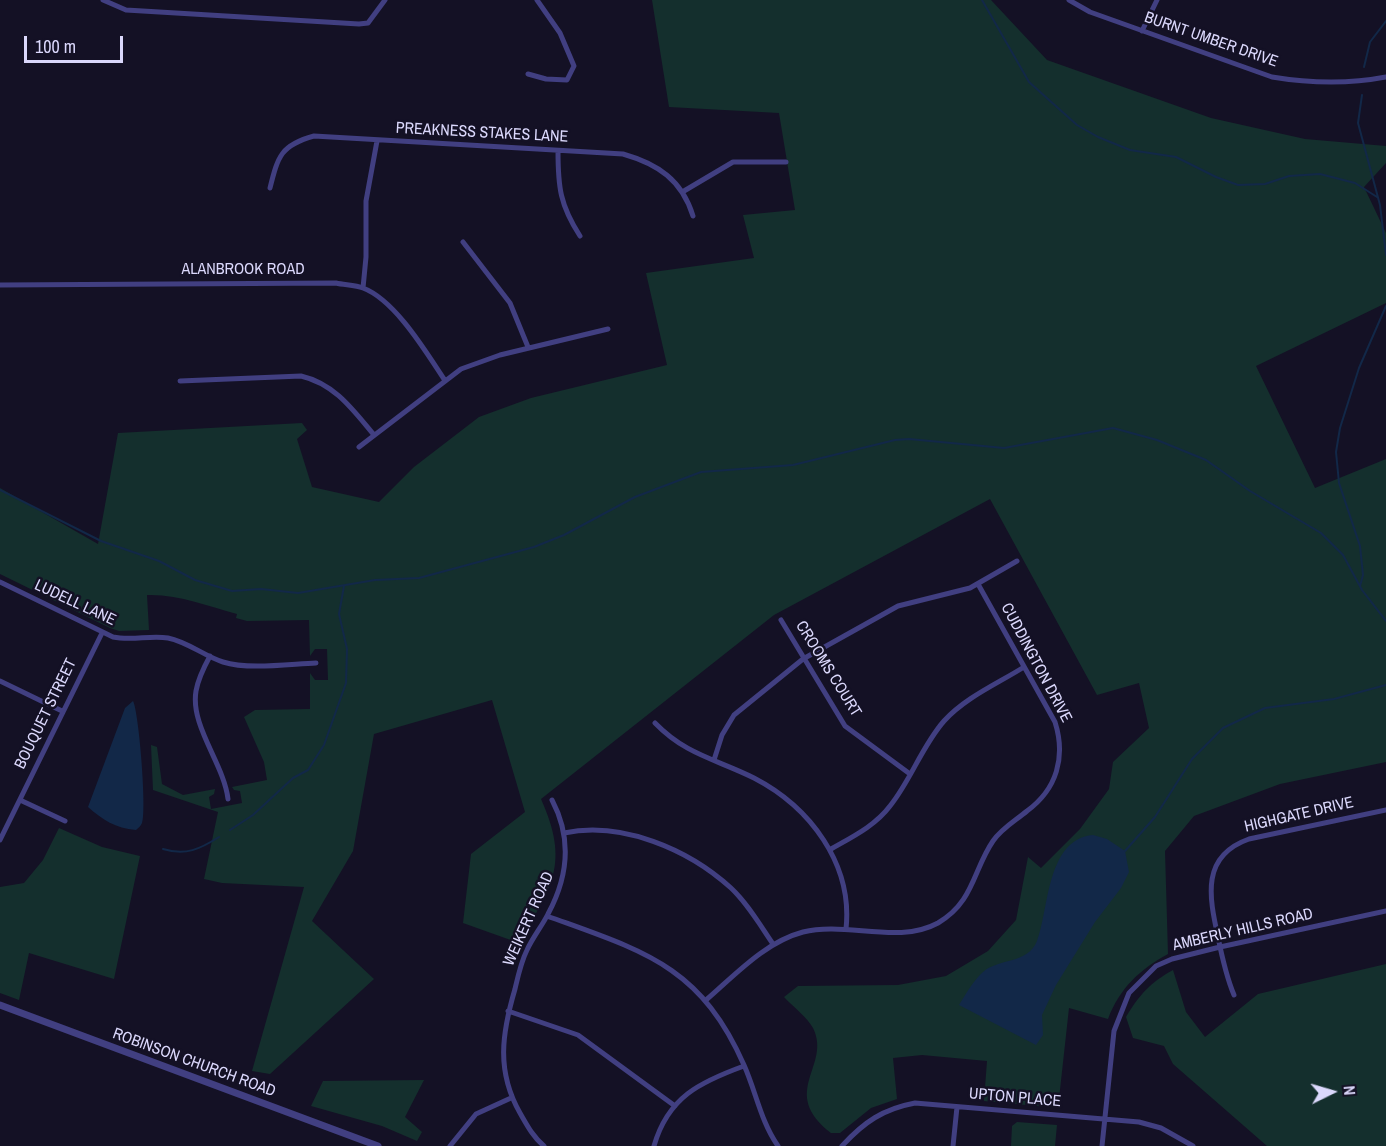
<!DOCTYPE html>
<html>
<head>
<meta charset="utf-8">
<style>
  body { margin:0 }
  #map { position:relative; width:1386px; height:1146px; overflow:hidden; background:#141125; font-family:"Archivo Narrow",sans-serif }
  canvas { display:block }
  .north { position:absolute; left:1302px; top:1062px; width:60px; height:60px; -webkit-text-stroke:4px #141125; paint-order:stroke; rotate:85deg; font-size:16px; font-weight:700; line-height:24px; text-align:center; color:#dbd8fc }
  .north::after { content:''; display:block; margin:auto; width:21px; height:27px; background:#dbd8fc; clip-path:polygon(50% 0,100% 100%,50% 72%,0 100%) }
  .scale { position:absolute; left:24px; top:36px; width:99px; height:27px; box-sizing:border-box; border:3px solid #dbd8fc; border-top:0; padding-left:8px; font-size:18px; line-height:21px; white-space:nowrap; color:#dbd8fc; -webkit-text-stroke:4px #141125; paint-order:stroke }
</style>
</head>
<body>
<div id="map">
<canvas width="1386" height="1146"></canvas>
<div class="north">N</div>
<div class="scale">100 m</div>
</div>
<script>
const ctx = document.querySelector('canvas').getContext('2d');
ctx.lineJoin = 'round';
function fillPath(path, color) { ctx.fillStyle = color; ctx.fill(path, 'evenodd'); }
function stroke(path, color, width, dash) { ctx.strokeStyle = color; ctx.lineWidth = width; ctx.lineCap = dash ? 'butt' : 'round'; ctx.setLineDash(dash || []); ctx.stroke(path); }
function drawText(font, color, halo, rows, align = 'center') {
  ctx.font = font + ' "Archivo Narrow",sans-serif'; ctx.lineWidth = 5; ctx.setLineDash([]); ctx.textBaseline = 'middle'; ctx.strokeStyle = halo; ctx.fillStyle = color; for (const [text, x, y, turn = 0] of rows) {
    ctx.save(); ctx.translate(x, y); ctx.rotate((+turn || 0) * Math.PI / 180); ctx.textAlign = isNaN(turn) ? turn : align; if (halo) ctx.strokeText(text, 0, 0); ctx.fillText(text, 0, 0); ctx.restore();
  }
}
const green = new Path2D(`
  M652,0H991L1047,60L1211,118L1305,139L1386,146V163L1364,187L1386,233V303L1256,366L1315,488L1386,459V762L1280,784L1194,816L1165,851L1168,954C1139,970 1120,988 1108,1019L1069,1008L1058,1108L984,1101L987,1061L922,1055L893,1058L897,1099L871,1108L840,1133H831C778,1092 832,1066 813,1028C807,1017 792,1006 784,997L798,986L898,985L946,976L988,951L1016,920L1028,857L1041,868L1080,829L1109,789L1113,762L1149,728L1139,683L1097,695L990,499L774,615L541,799C570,864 552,886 519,943L463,923L471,854L525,812L492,700L374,734L353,851L312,921L374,979L270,1074L252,1071L304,887L222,883L204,879L218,812L153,790L151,745L157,747L162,784L183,795L215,789L214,794L209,797L211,809L242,803L240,791L234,790L232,787L267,780L264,762L244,717L255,710L310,709V673L315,680H328L327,649H315L310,656L309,620L247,621L236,618L237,614C207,606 179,594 147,595L149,630L119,631L110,628L0,574V488L98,544L118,433L302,423L307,430L297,439L312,487L379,502L414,467L479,417L531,398L667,365L646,273L754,258L743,215L795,210L779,113L669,107Z
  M59,828L102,847L140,856L114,979L29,953L19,1000L0,993V887L24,883L43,860Z
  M1386,964V1146H1267L1173,1064L1164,1046L1133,1038L1126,1017C1139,995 1151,982 1173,970L1186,1012L1205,1037L1258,994Z
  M424,1080L405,1117L422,1132L417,1141L382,1126L311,1106L323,1081Z
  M1017,1122L1057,1125L1055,1146H1011L1012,1126Z`);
const water = new Path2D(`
  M133,701C139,712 147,812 142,823C141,826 138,828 136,830C115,828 103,820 88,807L125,708Z
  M1093,835L1107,839L1125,851L1129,872L1121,888L1095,922L1056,985L1042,1015L1043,1035L1036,1045L959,1005C966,994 973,981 983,972C999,958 1028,964 1037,941C1049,911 1046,839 1093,835Z`);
const stream = new Path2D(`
  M982,0L1029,82L1077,125L1098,137L1130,150L1176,157L1216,177L1238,185L1265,184L1289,176L1320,174L1355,183L1377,197
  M1364,67L1370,42L1386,21
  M1362,95L1358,123L1380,205L1386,255
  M0,490L101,541L159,561L195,580L232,591L261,589L298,593L375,580L419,578L534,547L564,535L635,497L701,472L793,465L895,440L909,439L1004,448L1113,428L1157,440L1206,460L1250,491L1321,533L1343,555L1362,590L1386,621
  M1360,586L1363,575L1360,546L1339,483L1336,452L1340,428L1359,368L1386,306
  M230,830L253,815L293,778L308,770L324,745L346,683L347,649L339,614L344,586
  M163,849C186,856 200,849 219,837
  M1125,851L1155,817L1192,759L1223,728L1265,708L1334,699L1386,685`);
const minor = new Path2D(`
  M103,0L126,10L359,24L368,23L385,0
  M1069,0L1090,12L1272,77C1308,83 1350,84 1386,77
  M1142,31L1157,0
  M528,74L546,79L567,80L574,66L560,33L537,0
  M558,151C558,187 560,205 580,236
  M270,188C278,156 281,145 314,136L623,154C658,164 682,180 693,216
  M684,191L733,162H786
  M463,242L510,303L528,347
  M0,285L336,283C344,285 355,285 363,288C395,300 426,352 444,379
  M363,288L366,257V201L377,141
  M180,381L301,376C335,384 353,410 374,435
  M359,447L461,369L500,355L608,329
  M0,582L113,637C132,641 150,635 168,638C188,642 204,656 223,662C248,670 290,664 316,663
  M781,620L845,726L910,774
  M210,656C204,667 198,679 196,691C190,726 224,764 228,799
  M0,681L62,711
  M655,723C686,755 716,759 754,778C810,807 853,864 846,929
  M714,760L722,735L734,715L803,659L898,606L970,588L1017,561
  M20,800L65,821
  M564,833C622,821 688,849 731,888C748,904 760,925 773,944
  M0,840L102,633
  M831,849C852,837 875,826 890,806C911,780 922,746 944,721C966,697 997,684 1024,667
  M547,916C643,951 700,965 744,1065C756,1092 761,1122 778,1146
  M1234,995C1226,976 1222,957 1218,937C1209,896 1201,856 1249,839L1386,810
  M706,1000C735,975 765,942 803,932C846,921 898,945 938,923C974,902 973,870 993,841C1002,828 1015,821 1027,811C1057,789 1066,757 1055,722L978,584
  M508,1011L578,1035L675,1106
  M450,1146L476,1114L511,1098
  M544,1146C533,1137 527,1125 520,1113C496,1071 502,1033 515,989C518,976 521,962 527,950C533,937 542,926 548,914C568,877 572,838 552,800
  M654,1146C668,1097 700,1082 744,1066
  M842,1146C864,1122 883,1109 915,1103L1139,1122L1161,1128L1193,1146
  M953,1146L957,1107
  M1102,1146L1114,1031L1129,993L1156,966L1172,959L1220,947L1386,911`);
const tertiary = new Path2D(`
  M0,1005L378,1146`);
const streetNames = [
  ["BURNT UMBER DRIVE",1211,40,19],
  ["PREAKNESS STAKES LANE",482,133,3],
  ["ALANBROOK ROAD",243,270],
  ["LUDELL LANE",75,603,25],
  ["CUDDINGTON DRIVE",1036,663,62],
  ["CROOMS COURT",828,669,58],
  ["BOUQUET STREET",46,714,-64],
  ["HIGHGATE DRIVE",1299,815,-13],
  ["WEIKERT ROAD",529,919,-66],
  ["AMBERLY HILLS ROAD",1243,930,-13],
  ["ROBINSON CHURCH ROAD",194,1063,20],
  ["UPTON PLACE",1015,1098,5]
];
fillPath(green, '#142f2d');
fillPath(water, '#122848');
stroke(stream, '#122848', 2);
stroke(minor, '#413f81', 5);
stroke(tertiary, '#413f81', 7);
drawText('16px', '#dbd8fc', '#141125', streetNames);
</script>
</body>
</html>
